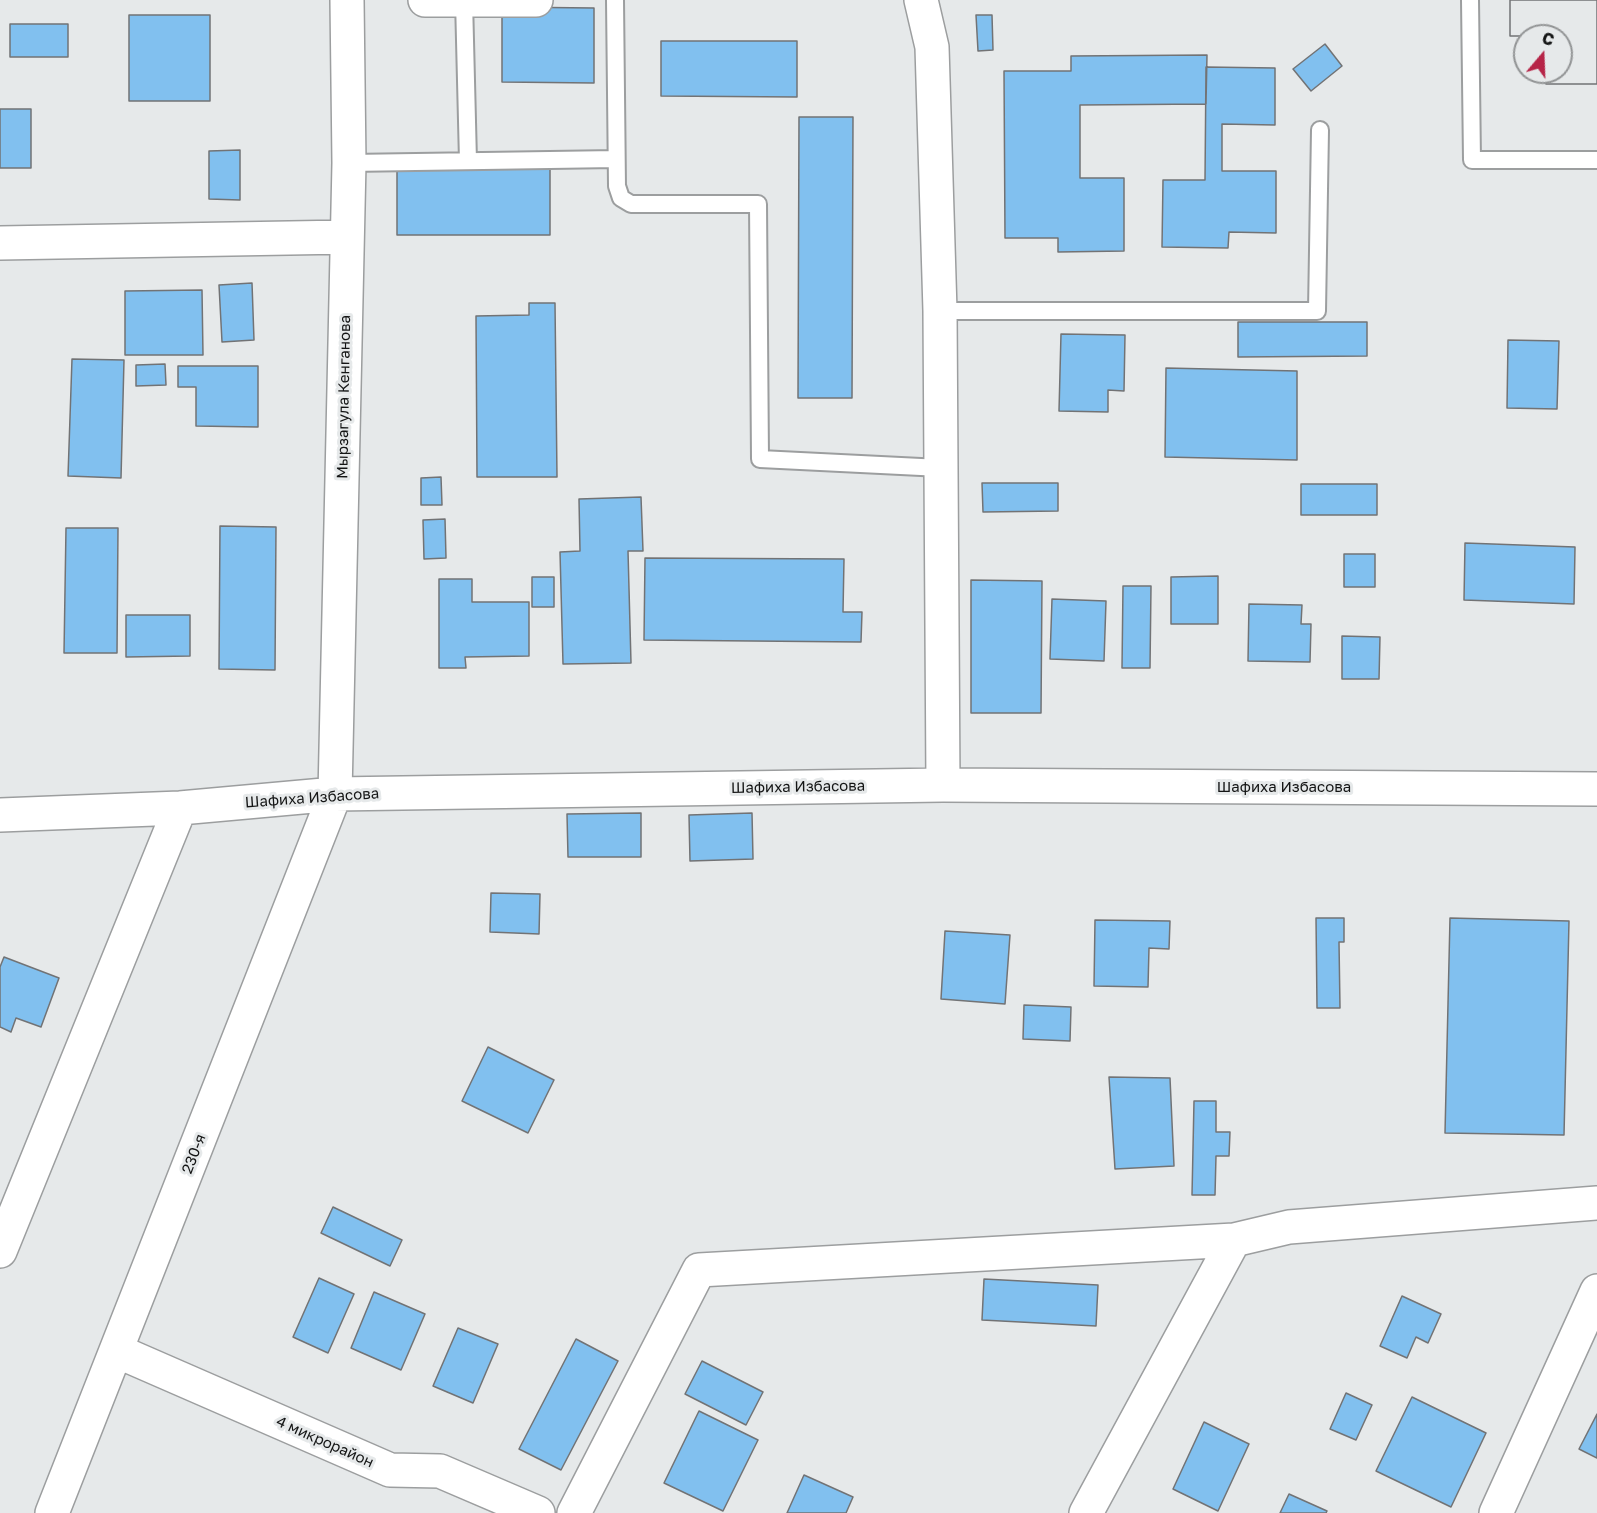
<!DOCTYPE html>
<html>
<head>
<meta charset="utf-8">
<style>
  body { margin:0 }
  #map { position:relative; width:1597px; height:1513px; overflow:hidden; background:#e6e9ea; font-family:"Golos Text",sans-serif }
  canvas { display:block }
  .north { position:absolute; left:1513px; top:24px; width:60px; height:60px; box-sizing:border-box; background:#e6e9ea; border:2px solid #929495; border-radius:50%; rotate:19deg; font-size:16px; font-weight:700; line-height:24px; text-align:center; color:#141515 }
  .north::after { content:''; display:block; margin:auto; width:21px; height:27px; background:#b62447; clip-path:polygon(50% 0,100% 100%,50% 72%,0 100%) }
</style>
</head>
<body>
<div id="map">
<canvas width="1597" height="1513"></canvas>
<div class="north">С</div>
</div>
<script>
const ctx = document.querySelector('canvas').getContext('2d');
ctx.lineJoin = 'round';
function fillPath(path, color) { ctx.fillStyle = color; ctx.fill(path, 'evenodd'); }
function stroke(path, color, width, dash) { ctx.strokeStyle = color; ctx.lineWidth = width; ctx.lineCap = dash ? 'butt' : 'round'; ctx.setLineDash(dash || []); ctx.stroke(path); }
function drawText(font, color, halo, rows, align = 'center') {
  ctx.font = font + ' "Golos Text",sans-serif'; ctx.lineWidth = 6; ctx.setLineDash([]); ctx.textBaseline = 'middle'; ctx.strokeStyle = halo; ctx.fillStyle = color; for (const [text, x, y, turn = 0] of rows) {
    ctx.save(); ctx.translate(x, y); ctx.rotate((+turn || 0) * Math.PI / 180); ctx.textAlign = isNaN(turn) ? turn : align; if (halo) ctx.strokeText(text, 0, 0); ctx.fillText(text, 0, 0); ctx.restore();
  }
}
const building = new Path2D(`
  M1510,0H1597V84H1546V72H1561V36H1510Z
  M1510,0H1597V84H1546V72H1561V36H1510Z
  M502,7L594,8V83L502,82Z
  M129,15H210V101H129Z
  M976,15H992L993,50L978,51Z
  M10,24H68V57H10Z
  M661,41H797V97L661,96Z
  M1325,44L1342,66L1311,91L1293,69Z
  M1207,55L1206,104L1080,105V178H1124V251L1058,252V238H1005L1004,71H1071V56Z
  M1206,67L1275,68V125L1222,124V171H1276V233L1229,232L1228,248L1162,247L1163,180H1205Z
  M0,109H31V168H0Z
  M799,117H853L852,398H798Z
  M240,150V200L209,199V151Z
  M550,167V235H397V168Z
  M252,283L254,340L222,342L219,285Z
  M202,290L203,355H125V291Z
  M529,303H555L557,477H477L476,316L529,315Z
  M1238,322H1367V356L1238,357Z
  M1061,334L1125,335L1124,391L1108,390V412L1059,411Z
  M1508,340L1559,341L1557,409L1507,408Z
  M72,359L124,360L121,478L68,476Z
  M165,364L166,385L136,386V365Z
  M178,366H258V427L196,426V387H178Z
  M1166,368L1297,371V460L1165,457Z
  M441,477L442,505H421V478Z
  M982,483H1058V511L983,512Z
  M1301,484H1377V515H1301Z
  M641,497L643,551H628L631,663L563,664L560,552L580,551L579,499Z
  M445,519L446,558L424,559L423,520Z
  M220,526L276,527L275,670L219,669Z
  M66,528H118L117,653H64Z
  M1465,543L1575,547L1574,604L1464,600Z
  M1344,554H1375V587H1344Z
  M645,558L844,559L843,612H862L861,642L644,640Z
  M1218,576V624H1171V577Z
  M532,577H554V607H532Z
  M439,579H472V602H529V656L465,657L466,668H439Z
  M971,580L1042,581L1041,713H971Z
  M1123,586H1151L1150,668H1122Z
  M1052,599L1106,601L1104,661L1050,659Z
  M1249,604L1302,605L1301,624H1311L1310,662L1248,661Z
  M126,615H190V656L126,657Z
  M1342,636L1380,637L1379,679H1342Z
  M641,813V857H568L567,814Z
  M752,813L753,859L690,861L689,815Z
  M491,893L540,894L539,934L490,932Z
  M1316,918H1344V942H1339L1340,1008H1317Z
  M1450,918L1569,921L1564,1135L1445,1133Z
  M1095,920L1170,921L1169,949L1149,948L1148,987L1094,986Z
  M945,931L1010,935L1005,1004L941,999Z
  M4,957L59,978L41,1027L16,1018L11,1032L0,1027V967Z
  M1024,1005L1071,1007L1070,1041L1023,1039Z
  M488,1047L554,1080L528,1133L462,1101Z
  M1109,1077L1170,1078L1174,1166L1115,1169Z
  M1194,1101H1216V1132H1230L1229,1156H1216L1215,1195H1192Z
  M333,1207L402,1240L390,1266L321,1233Z
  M319,1278L354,1294L328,1353L293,1337Z
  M984,1279L1098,1285L1096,1326L982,1320Z
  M374,1292L425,1314L401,1370L351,1348Z
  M1402,1296L1441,1314L1428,1343L1416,1337L1407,1358L1380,1346Z
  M458,1328L498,1344L473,1403L433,1386Z
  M576,1339L618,1361L561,1470L519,1449Z
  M702,1361L763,1392L746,1425L685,1394Z
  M1346,1393L1372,1405L1356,1440L1330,1429Z
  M1412,1397L1486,1433L1451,1507L1376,1471Z
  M699,1411L758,1440L723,1511L664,1483Z
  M1597,1414V1458L1579,1449Z
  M1204,1422L1249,1444L1218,1511L1173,1489Z
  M804,1475L853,1497L846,1513H787Z
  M1289,1494L1327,1511L1326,1513H1280Z`);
const service = new Path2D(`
  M464,0L468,161
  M615,0L617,186L621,198L631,204H758L760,459L941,468
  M1470,0L1472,160H1597
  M349,163L616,159
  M940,311H1317L1320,130`);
const minor = new Path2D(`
  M425,0H536
  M921,0L932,47L940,311L943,785
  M0,243L347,237
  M0,815L180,808L335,794L943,785L1597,789
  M0,1251L180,808
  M117,1351L390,1470L440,1471L538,1513
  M52,1513L335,794L349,163L347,0
  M574,1513L699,1270L1234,1240
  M1086,1513L1234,1240L1289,1227L1597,1203
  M1496,1513L1597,1291`);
const streetNames = [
  ["Мырзагула Кенганова",344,397,-89],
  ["Шафиха Избасова",798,787,-1],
  ["Шафиха Избасова",1284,787],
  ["Шафиха Избасова",312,798,-4],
  ["230-я",194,1154,-69],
  ["4 микрорайон",325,1442,24]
];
fillPath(building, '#81c0ef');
stroke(building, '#727375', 1.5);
stroke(service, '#9c9e9f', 20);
stroke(minor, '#9c9e9f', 36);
stroke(service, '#fff', 16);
stroke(minor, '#fff', 33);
drawText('15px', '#141515', '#e6e9ea', streetNames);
</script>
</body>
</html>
